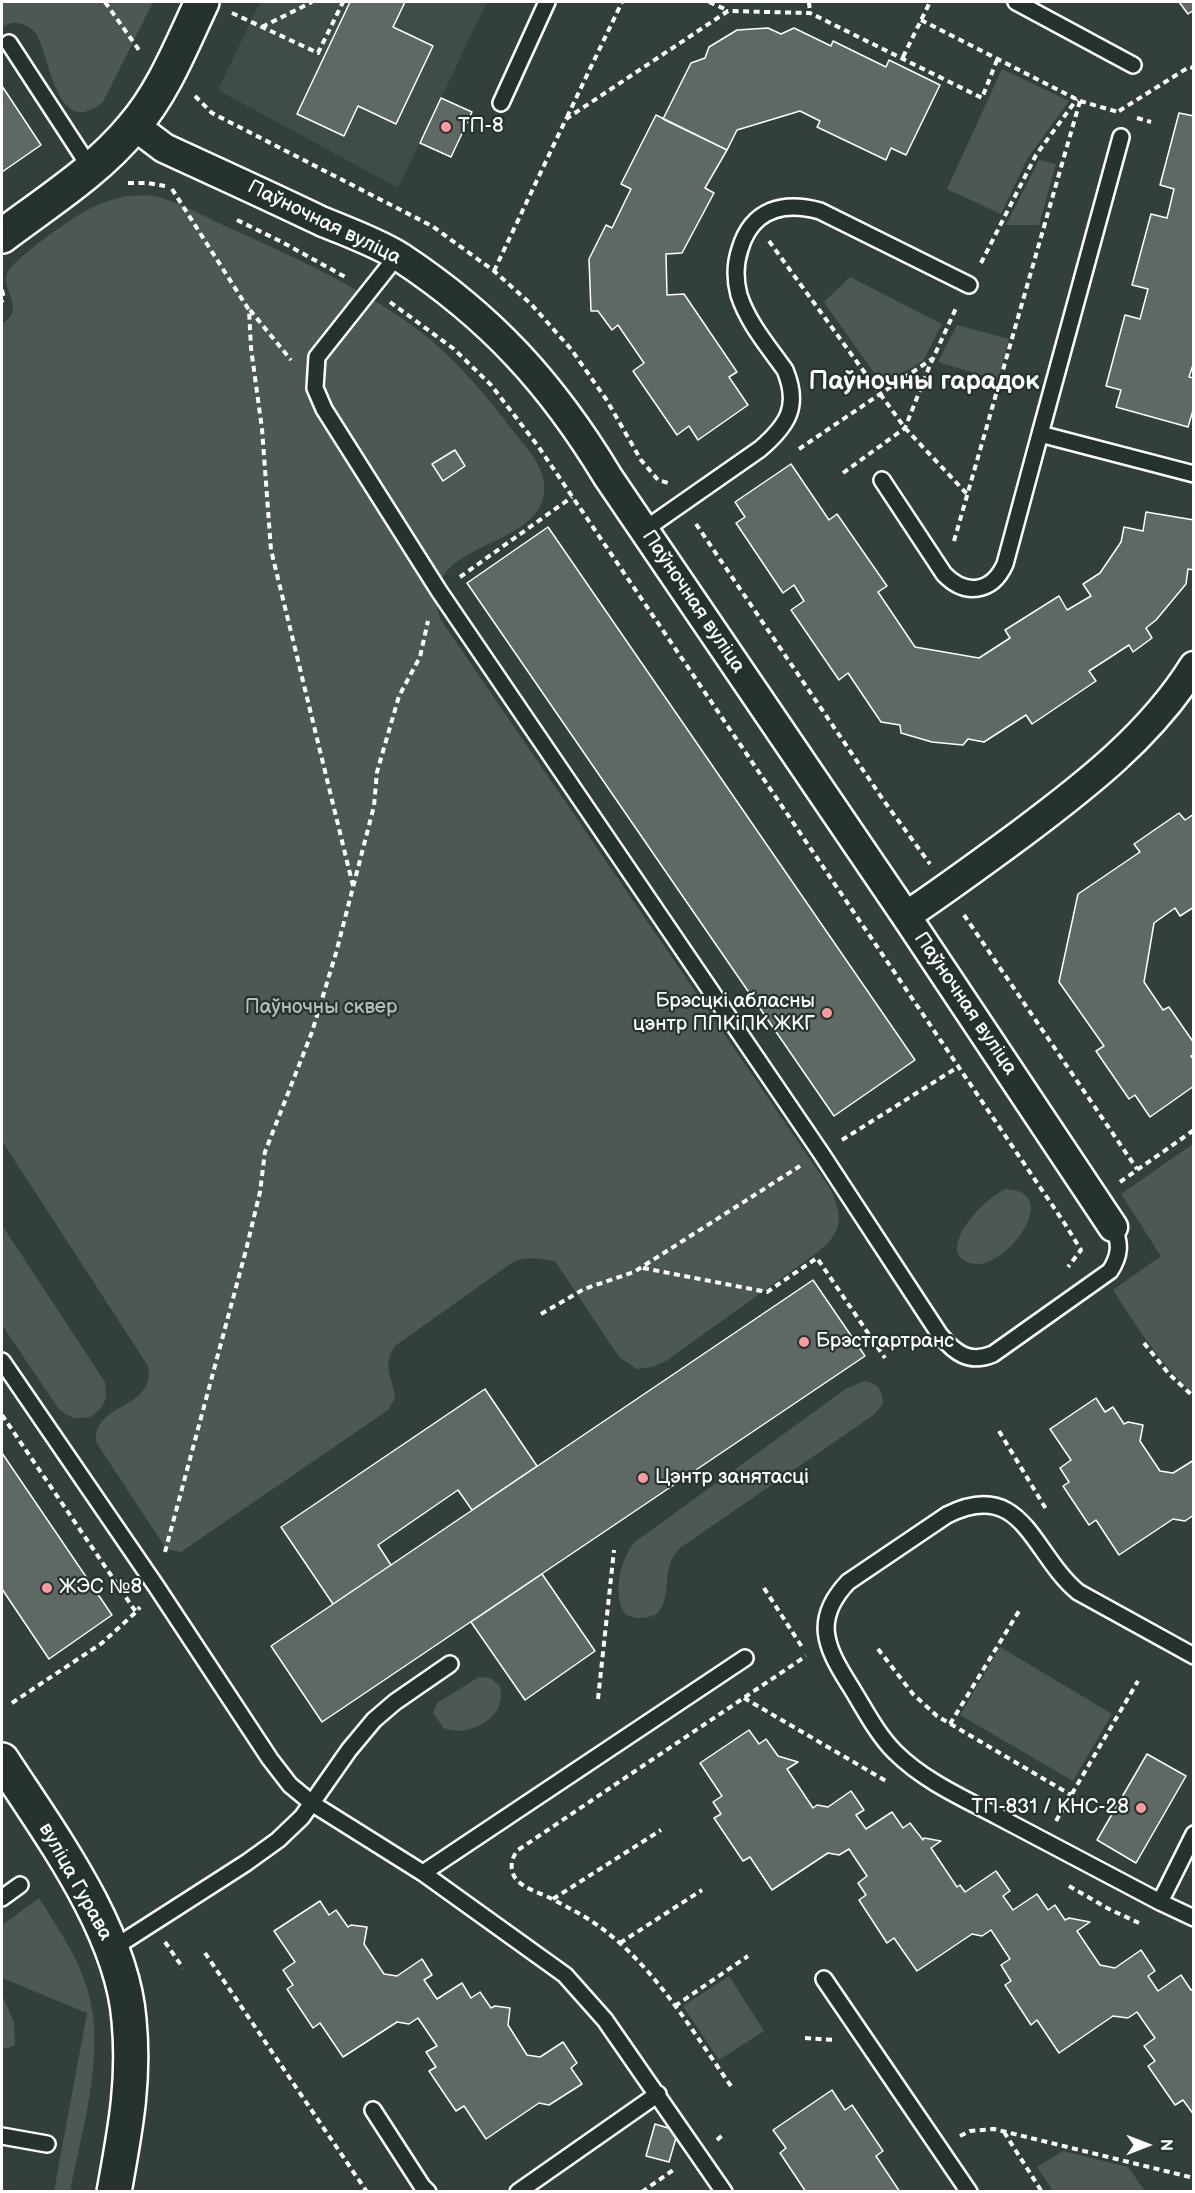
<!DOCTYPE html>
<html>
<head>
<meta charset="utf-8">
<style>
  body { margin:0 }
  #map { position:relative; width:1195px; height:2193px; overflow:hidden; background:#333f3a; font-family:"Balsamiq Sans",sans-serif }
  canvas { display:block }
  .frame { position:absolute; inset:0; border:3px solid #fff; pointer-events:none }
  .north { position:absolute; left:1117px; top:2115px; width:60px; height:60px; -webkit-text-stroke:4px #26332d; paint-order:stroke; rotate:90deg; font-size:16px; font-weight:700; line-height:24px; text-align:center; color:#fff }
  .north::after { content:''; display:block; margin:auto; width:21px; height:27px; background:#fff; clip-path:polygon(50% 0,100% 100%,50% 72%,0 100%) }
</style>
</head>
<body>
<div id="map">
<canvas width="1195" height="2193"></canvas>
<div class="frame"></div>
<div class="north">N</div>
</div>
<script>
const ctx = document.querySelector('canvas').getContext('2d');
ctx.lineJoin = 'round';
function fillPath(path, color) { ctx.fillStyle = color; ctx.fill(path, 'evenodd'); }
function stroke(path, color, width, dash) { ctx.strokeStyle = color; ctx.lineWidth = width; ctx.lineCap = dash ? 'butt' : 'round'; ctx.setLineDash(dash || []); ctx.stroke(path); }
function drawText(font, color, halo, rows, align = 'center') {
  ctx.font = font + ' "Balsamiq Sans",sans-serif'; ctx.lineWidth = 4.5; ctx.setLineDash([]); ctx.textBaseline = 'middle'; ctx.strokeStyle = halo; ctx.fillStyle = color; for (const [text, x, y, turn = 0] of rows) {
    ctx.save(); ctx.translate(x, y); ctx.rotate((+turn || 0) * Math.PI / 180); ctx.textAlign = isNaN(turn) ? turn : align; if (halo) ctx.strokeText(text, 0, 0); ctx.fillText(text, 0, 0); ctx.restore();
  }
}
const built = new Path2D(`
  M260,2H487L398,188L218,90Z`);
const green = new Path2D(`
  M2,2H153L103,102C59,139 51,65 39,40C36,31 28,25 18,23C12,22 7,24 2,28Z
  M1002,69L1069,101L1027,159L1001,214L947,189Z
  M1039,160L1056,164L1039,225H1006Z
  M126,196C135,196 145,195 154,196C178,201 203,216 225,226C294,257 373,292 432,341C463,368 489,399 514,432C525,446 541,463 544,482C553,553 410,536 441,620L831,1190C843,1218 843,1232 818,1252L666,1361L652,1367L637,1369L619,1357L555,1261C539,1260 529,1255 513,1262L395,1346C381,1368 393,1376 395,1398L388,1410L181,1552L170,1550L165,1547L96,1442C93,1401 156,1411 148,1366L2,1141V324C27,308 1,292 7,274C11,260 76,215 91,208C103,202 114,199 126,196Z
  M850,277L942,324L923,361L882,384L824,302Z
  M957,325L1009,339L998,380L938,362Z
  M1193,1144V1393C1160,1364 1137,1327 1113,1290L1161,1256L1121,1194Z
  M1006,1189C1062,1192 1011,1261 980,1264C973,1264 967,1263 962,1259C942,1241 989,1195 1006,1189Z
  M2,1225L105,1382L106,1396L103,1405L97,1412L90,1417L82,1418H74L65,1414L58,1408L2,1325Z
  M865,1381C878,1384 883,1390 883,1403L875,1414L680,1548C659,1569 674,1591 658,1613C647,1619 636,1620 625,1614C612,1594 620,1559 635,1542L847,1388Z
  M1000,1647L1112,1714L1073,1781L960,1715Z
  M479,1677L490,1678L499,1685C511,1715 469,1739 444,1728L433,1713L437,1703Z
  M39,1898C58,1928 78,1957 88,1991C106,2053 82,2130 70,2191H54L87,2013L2,1978V1925Z
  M729,1976L764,2031L719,2060L683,2006Z
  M2,1995L14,2022L15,2045L6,2049L2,2047Z
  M1063,2151L1128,2167L1145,2191H1053L1037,2167Z`);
const building = new Path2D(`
  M350,2H405L393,27L433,46L396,124L358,106L344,136L297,114Z
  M1179,2H1194V10L1188,14Z
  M768,28L781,34L794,28L831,46L833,41L886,67L889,60L940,85L906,155L891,148L886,160L817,127L820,121L800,111L737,130L727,150L663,119L691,63L705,58L709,47L737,30Z
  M2,86L41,145L2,172Z
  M441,98L472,112L451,157L420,143Z
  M1179,113L1194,116V362L1189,377L1194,378V407L1188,427L1116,407L1121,390L1106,386L1125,315L1140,319L1148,289L1132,285L1151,214L1167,218L1174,189L1160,185Z
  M656,115L727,150L705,188L714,193L682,253L666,254L667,295L684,294L737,372L729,377L748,405L698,440L689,426L677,435L633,371L644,363L618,325L612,330L598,311H591L589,259L606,225L612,228L631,189L621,184Z
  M455,450L465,466L443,481L432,464Z
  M791,464L829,520L837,514L887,586L878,592L915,647L979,658L1010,638L1005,630L1059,596L1067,610L1091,596L1083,584L1100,573L1121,542L1124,527L1143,531L1146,512L1194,520V570L1188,569L1186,584L1156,620L1146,628L1152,638L1133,652L1129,645L1089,671L1096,681L1032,724L1026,715L984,742L968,739L963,745L932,742L901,733L900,725L881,722L848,673L839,680L791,610L804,601L794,585L783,593L736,523L745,517L735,502Z
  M548,527L915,1060L834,1116L467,583Z
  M1179,813L1185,820L1194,814V907L1180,916L1175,908L1154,923L1144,982L1163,1010L1169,1007L1194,1043V1055L1191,1056L1194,1060V1086L1150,1117L1135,1095L1129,1099L1096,1051L1104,1046L1059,982L1078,894L1140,852L1134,844Z
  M813,1280L865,1356L322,1722L271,1646Z
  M485,1389L537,1466L472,1510L458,1490L378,1545L391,1565L333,1604L281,1527Z
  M1096,1398L1105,1412L1113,1407L1124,1424L1128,1422L1143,1425L1140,1441L1160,1471L1173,1473L1194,1460V1515L1185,1521L1173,1519L1119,1555L1096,1520L1089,1525L1063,1486L1069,1482L1060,1468L1071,1460L1050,1429Z
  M2,1453L112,1615L49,1659L2,1589Z
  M542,1574L595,1651L525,1700L471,1622Z
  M749,1730L759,1744L766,1739L778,1756L798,1762L787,1769L813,1808L817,1805L828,1807L851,1791L864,1810L856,1815L866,1829L892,1812L903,1828L910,1823L923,1840L924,1838L941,1841L931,1848L957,1887L960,1885L965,1892L996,1871L1010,1891L1003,1896L1013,1910L1037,1894L1048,1910L1055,1905L1065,1920L1069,1918L1090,1922L1077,1931L1100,1965L1115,1968L1141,1950L1155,1971L1148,1976L1158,1991L1181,1975L1191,1990L1194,1989V2115L1183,2100L1175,2105L1148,2066L1155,2061L1144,2046L1155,2038L1137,2012L1128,2018L1113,2016L1059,2053L1037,2020L1031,2025L1005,1985L1011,1981L1001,1965L1010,1959L991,1930L982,1936L972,1934L917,1971L894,1938L887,1943L859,1900L866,1895L858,1883L867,1876L849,1849L839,1855L828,1853L772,1890L750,1857L743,1861L714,1818L721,1814L713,1802L722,1796L700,1763Z
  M1147,1754L1186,1776L1136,1863L1097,1840Z
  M320,1901L329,1915L336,1910L348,1927L351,1925L367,1927L364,1944L384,1974L397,1976L422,1959L432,1975L424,1980L437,1999L462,1983L471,1998L480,1992L491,2008L495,2006L510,2008L508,2025L527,2055L540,2057L563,2042L577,2063L571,2068L582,2084L549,2105L539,2103L486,2139L464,2106L456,2111L429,2071L436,2067L426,2052L437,2046L418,2018L409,2024L397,2022L343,2057L320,2023L313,2028L287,1989L293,1985L283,1970L295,1962L274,1931Z
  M832,2090L845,2110L852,2105L883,2151L876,2156L900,2192H806L780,2153L786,2148L773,2130Z
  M655,2124L678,2131L669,2162L646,2156Z`);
const path = new Path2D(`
  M105,2L139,50
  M709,2L727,10
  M809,2L810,13
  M232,13L318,53L343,2
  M921,20L1080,101L1118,112
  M262,27L312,2
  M903,57L930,2
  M195,96L212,113L432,226L494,271L531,304L571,349L606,399L641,460L658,480L668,483
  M1119,111L1189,67L1194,68
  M567,117L622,2
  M1137,118L1151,122
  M128,183H147L165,186
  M172,189L249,310L251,348L262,429L271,550L353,886
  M237,220L282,242L347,278
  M769,241L905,428L968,495
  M981,263L1036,155L1077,99
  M494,271L566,119L728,11L810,13L982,98L997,60
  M2,290L4,299L2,301
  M390,302L454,349L491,385L538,446L1065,1224L1081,1250L1068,1267
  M250,310L291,360
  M799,449L932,359
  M843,473L905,428L930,365L957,306
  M696,524L884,801L930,864
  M954,541L1080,101
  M460,577L572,497
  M964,915L1137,1169
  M842,1140L958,1067
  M1120,1182L1194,1130
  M643,1268L767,1292L817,1258L885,1358
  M541,1314L584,1289L634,1272L800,1166
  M1144,1343L1169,1374L1194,1397
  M2,1415L136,1612L140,1607
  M999,1431L1046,1509
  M165,1552L246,1250L260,1192L265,1152L312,1032L336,953L374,806L377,772L399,696L420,657L428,621
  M764,1588L802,1647
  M878,1649L913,1694L937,1716L1071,1795
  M744,1698L886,1781
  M598,1699L614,1550
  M12,1703L102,1643L136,1612
  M950,1724L1019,1611
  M1056,1821L1138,1681
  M1069,1886L1109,1909L1139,1923
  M553,1899L661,1830
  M165,1942L183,1968
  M620,1943L702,1890
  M205,1953L367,2192
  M675,2006L748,1956
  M805,2038L834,2040
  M731,2086C692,2031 656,1968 600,1927C585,1916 569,1908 552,1899C541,1893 524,1889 516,1879C509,1870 511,1858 518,1850L806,1656
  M1004,2132L1042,2192
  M960,2136L970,2131L994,2129L1194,2178
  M717,2140L724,2134
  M642,2192L676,2168`);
const service = new Path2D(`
  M1016,2L1133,65
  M9,43L91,169
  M501,103L547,2
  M397,256L317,357L315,388L324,409L439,591L821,1153L940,1335C955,1353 969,1364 993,1354L1110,1271C1120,1256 1121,1243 1113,1227
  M1040,434L1121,137
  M882,480L944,574C965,596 992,593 1005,564L1040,434L1194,474
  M644,530L760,449C788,425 800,406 785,370C768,346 748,323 739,295C735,280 735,264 740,249C752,209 783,201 820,211L969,285
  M2,1361L156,1586L270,1759L290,1785L313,1804L423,1873L565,1975L605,2020L724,2192
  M1194,1656L1078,1592C1032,1554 1023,1477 947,1515L848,1582C813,1619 825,1646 849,1684C863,1706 876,1733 895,1752C924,1781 963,1798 999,1817C1053,1846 1107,1874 1160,1902L1194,1834
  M423,1873L745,1658
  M2,1898L20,1885
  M1160,1902L1194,1918
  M112,1949L246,1863L278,1840L302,1817L349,1750L374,1720L395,1702L450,1664
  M824,1979L969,2192
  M373,2110L422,2186L428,2192
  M2,2136L47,2144
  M518,2192L658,2094`);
const minor = new Path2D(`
  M135,126L164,148C216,172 269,196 321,221C347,232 376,242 400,257C491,317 552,384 608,477L906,916L1113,1227
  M906,916C945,890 983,862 1021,834C1085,786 1151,735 1194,666`);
const tertiary = new Path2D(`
  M2,236C47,202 97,171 133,127C164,91 182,44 202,2
  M2,1760C50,1834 122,1930 129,2020C135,2081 125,2131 114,2192`);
const markers = [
  [446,127,6,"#ff9aa2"],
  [827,1013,6,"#ff9aa2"],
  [804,1342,6,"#ff9aa2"],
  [643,1478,6,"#ff9aa2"],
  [47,1588,6,"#ff9aa2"],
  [1141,1808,6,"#ff9aa2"]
];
const poiNames = [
  ["ТП-8",458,127],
  ["Брэсцкі абласны",815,1002,"right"],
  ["цэнтр ППКіПК ЖКГ",815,1025,"right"],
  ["Брэстгартранс",816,1342],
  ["Цэнтр занятасці",655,1478],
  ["ЖЭС №8",59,1588],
  ["ТП-831 / КНС-28",1129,1808,"right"]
];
const streetNames = [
  ["Паўночная вуліца",324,223,26],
  ["Паўночная вуліца",693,602,56],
  ["Паўночная вуліца",965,1004,56],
  ["вуліца Гурава",75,1882,61]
];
const parkNames = [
  ["Паўночны сквер",321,1008]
];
const districtNames = [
  ["Паўночны гарадок",924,382]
];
fillPath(built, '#404c47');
fillPath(green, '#4d5853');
fillPath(building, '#5f6964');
stroke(building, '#fff', 1.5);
stroke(service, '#fff', 20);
stroke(minor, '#fff', 33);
stroke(tertiary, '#fff', 38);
stroke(path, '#fff', 4, [6, 4.5]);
stroke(service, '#26332d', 15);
stroke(minor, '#26332d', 28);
stroke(tertiary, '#26332d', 33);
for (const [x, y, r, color] of markers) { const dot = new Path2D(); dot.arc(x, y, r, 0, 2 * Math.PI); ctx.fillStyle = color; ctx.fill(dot); stroke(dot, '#26332d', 2); }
drawText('20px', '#fff', '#26332d', poiNames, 'left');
drawText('20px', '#fff', '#26332d', streetNames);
drawText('20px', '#b8bcba', '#26332d', parkNames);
drawText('bold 26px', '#fff', '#26332d', districtNames);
</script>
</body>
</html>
